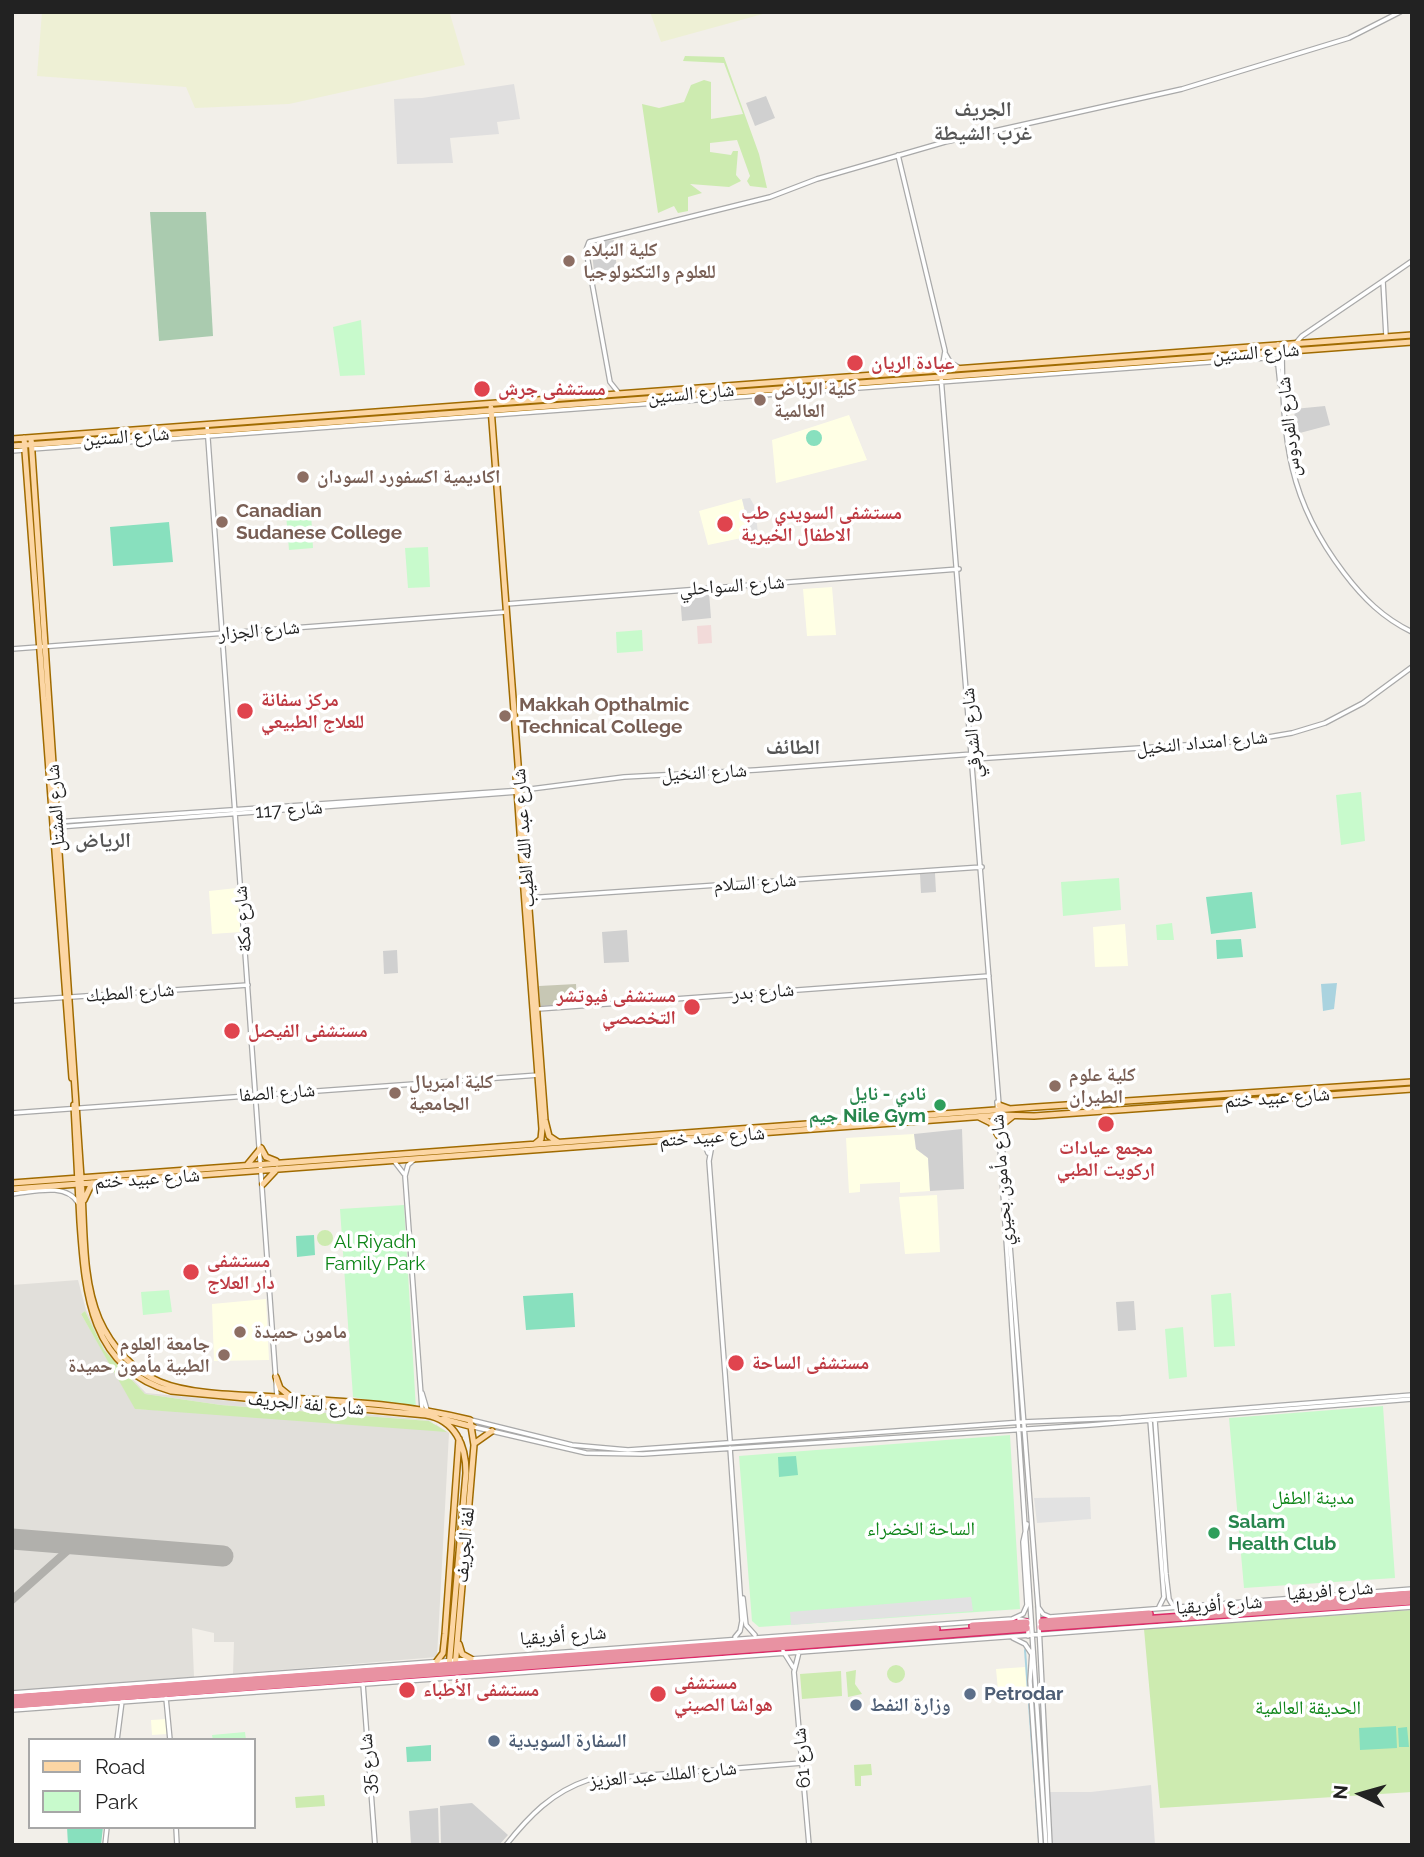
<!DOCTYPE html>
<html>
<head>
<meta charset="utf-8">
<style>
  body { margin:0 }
  #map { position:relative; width:1424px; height:1857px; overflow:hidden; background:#f2efe9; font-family:Raleway,sans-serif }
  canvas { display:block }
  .frame { position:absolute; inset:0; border:14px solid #222; pointer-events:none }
  .legend { position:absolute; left:28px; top:1738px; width:228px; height:91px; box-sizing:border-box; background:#fff; border:2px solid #a7a7a7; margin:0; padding:9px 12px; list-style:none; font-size:21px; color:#222 }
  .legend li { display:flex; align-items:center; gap:14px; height:35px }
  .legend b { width:35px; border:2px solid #a7a7a7 }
  .north { position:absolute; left:1326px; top:1759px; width:70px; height:70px; -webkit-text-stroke:5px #fff; paint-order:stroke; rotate:275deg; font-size:19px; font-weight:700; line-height:28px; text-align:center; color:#222 }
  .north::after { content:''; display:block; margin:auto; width:24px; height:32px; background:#222; clip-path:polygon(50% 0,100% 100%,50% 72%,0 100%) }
</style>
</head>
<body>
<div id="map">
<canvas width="1424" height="1857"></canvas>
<div class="frame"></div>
<ul class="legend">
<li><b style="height:9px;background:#fcd6a4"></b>Road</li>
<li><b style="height:19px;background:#c8facc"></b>Park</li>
</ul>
<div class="north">N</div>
</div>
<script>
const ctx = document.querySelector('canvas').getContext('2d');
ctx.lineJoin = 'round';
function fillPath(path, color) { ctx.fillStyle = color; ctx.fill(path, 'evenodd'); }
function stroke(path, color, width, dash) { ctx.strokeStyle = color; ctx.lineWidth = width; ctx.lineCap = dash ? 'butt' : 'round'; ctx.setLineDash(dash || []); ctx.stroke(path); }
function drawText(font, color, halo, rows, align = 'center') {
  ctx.font = font + ' Raleway,"Noto Naskh Arabic",sans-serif'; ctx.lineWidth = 7; ctx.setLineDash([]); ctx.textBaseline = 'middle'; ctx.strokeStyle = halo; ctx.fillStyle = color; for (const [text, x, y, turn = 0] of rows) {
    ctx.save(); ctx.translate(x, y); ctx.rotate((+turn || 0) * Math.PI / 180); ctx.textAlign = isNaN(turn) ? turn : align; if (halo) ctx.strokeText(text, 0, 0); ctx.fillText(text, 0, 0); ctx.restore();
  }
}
const residential = new Path2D(`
  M514,84L520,119L497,122L499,134L450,138L453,163L397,164L394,99L422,98Z
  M1151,1785L1155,1845H1050L1046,1792H1091Z`);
const commercial = new Path2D(`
  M711,625L712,643L698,644L697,626Z`);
const education = new Path2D(`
  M849,415L867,460L776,483L772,440Z
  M742,499L751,536L708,545L699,511Z
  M832,587L836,635L807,636L803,589Z
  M237,888L241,932L212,934L209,891Z
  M1125,924L1128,966L1095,967L1093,927Z
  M914,1134L916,1149L928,1158L930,1191L900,1193V1182L860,1184V1192L849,1193L846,1138Z
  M937,1195L940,1252L905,1254L899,1197Z
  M266,1299L269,1360L214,1361L212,1304Z
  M1025,1667L1027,1699L999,1701L996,1669Z
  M167,1719L168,1734L152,1735L151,1720Z`);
const religious = new Path2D(`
  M766,96L775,118L755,126L746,103Z
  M614,240L617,270L594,272L591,242Z
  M1325,406L1330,425L1296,434L1294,409Z
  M709,592L711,618L682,621L680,595Z
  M935,873L936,892L921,893L920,874Z
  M627,930L629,962L604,963L602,932Z
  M397,950L398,973L384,974L383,951Z
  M962,1129L964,1189L930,1191L928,1158L916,1149L914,1134Z
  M1134,1301L1136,1330L1118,1331L1116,1302Z
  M472,1803L508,1835L499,1845H441L440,1806Z
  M438,1808L439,1845H411L409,1811Z`);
const airport = new Path2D(`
  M78,1280L86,1310L105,1350L146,1393L429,1420L449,1433L437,1657L233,1674L234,1642H214V1633L192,1628L194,1677L12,1691V1285ZM85,1311L104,1350L145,1394L221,1405L429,1421L438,1425L136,1409L81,1314Z`);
const construction = new Path2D(`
  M576,984L577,1004L540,1006L539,986Z`);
const farmland = new Path2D(`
  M42,12H453L450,14L465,65L289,104L195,108L186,87L37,76Z
  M650,12H770L661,42Z`);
const grass = new Path2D(`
  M685,56L724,57L759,154L767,188L750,186L747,181L750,176L737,140L710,143V152L731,155L733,151H738L736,175L741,181L729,187L690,184L702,193L688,197V211L678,213L674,206L658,213L642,104L659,108L684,102L691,85L704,80L711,82V119L743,114L724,63L683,61Z
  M317 1238a8 8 0 1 1 16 0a8 8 0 1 1-16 0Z
  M85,1311L104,1350L145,1394L221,1405L429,1421L447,1432L135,1409L81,1314Z
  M1412,1610V1792L1160,1808L1144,1629Z
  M887 1674a9 9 0 1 1 18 0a9 9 0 1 1-18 0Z
  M856,1670L855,1684L862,1694L848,1697L846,1672Z
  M841,1671L842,1696L802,1699L800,1674Z
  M871,1764L872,1775L861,1776V1786H855L854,1765Z
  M324,1795L325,1806L296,1808L295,1797Z`);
const cemetery = new Path2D(`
  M150,212H206L213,336L159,341Z`);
const park = new Path2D(`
  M361,320L365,375L340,376L333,327Z
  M311,512L313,548L289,550L286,514Z
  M428,547L430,587L408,588L405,548Z
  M642,630L643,651L617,653L616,632Z
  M1361,792L1365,841L1341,845L1336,795Z
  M1119,878L1121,910L1063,916L1061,882Z
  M1172,923L1174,940H1157L1156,925Z
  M404,1205L416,1410L353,1397L340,1209Z
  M169,1290L172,1312L143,1315L141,1292Z
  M1231,1293L1235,1346L1214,1347L1211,1295Z
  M1183,1327L1187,1377L1169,1379L1165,1329Z
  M1383,1406L1395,1578L1244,1588L1229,1418Z
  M1010,1435L1020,1609L759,1627L752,1621L739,1456Z
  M245,1732L246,1740H213L212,1735Z`);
const pitch = new Path2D(`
  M806 438a8 8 0 1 1 16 0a8 8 0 1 1-16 0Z
  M169,522L173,562L113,566L110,527Z
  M1252,892L1256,928L1211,934L1206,897Z
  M1241,939L1243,957L1217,959L1216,940Z
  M314,1235L315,1255L297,1257L296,1236Z
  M573,1293L575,1327L526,1330L523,1296Z
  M796,1456L798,1475L779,1477L778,1457Z
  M1396,1726L1397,1748L1360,1750L1359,1728Z
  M1407,1727L1409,1747H1399L1398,1728Z
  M431,1745V1761L407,1762L406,1747Z
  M67,1827H103L101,1845H68Z`);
const parking = new Path2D(`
  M750,498L755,507L758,534L751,536L742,499Z
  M1090,1497L1091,1519L1037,1523L1034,1498Z
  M971,1597L973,1611L791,1625L790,1612Z`);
const water = new Path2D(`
  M1337,983L1334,1009L1323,1011L1321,984Z`);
const stream = new Path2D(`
  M1025,1650L1039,1840`);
const taxiway = new Path2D(`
  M12,1600L75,1544`);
const runway = new Path2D(`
  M12,1539L223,1556`);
const minor = new Path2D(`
  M898,155L945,351
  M1386,336L1383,281L1412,261
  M1278,344L1280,367
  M1282,351C1283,441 1288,500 1344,573C1363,598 1383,618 1412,632
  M1289,351L1302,336L1383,281
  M945,353L950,362L958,367
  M1268,359L1278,365L1280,384
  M942,369L945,351
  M941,377L999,1105
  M1281,382L1284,402
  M618,392L610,382L586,250L589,242L770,197L817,179L945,142L1182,89L1349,38L1400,12
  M207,425L277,1396
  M32,449L1265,358L1276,354
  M12,451L24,450
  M506,604L959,569
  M12,649L506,612
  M974,759L1245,741L1292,733L1325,723L1363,703L1412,667
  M55,822L523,790L624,777L756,770L973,754
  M58,827L518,792
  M527,898L982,867
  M12,1001L248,985
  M538,1009L989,976
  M997,1102L1046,1845
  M12,1113L539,1075
  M1000,1116L1038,1606L1050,1845
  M719,1138L712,1145L709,1161L730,1440
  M696,1139L704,1143L708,1153
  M415,1159L408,1165L405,1176L422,1409
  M394,1161L404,1174
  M12,1194C33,1192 66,1182 78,1203
  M422,1393L427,1410
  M471,1420L572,1445L628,1450L1023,1422L1121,1418L1412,1395
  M1150,1420L1164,1597L1159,1607
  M1155,1420L1166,1574L1169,1599L1173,1606
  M474,1427L586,1453L643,1454L1090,1425L1412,1399
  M730,1448L742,1621L740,1631L735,1637
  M743,1598L746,1625L755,1635
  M1038,1607L1043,1614L1050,1617L1412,1589
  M1019,1619L1028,1621V1636
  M1013,1638L1025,1644L1031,1653
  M783,1651L793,1667
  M1032,1651L1030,1681L1041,1845
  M799,1652L794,1672L809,1845
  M363,1684L375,1845
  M12,1693L1012,1619L1023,1614L1027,1605L1023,1542L1027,1524
  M166,1698L170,1740
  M12,1710L1412,1607
  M117,1740L122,1701
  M176,1827L177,1845
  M105,1845L107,1827
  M506,1845C529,1816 552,1792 588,1780L802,1763`);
const major = new Path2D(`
  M491,408L545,1120L549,1136L558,1142
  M24,438L72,1078
  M31,438L81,1178C85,1223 81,1277 99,1319C111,1346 133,1371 160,1382C191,1395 242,1395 276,1397C341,1401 407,1404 470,1420L474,1445L455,1668
  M12,439L1412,335
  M12,446L1412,342
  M516,776L522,860
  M523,877L542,1129L541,1139L535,1144
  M74,1105C76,1144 78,1183 80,1222C85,1292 90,1369 171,1391L426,1415C455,1420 466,1445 466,1473L449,1667
  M999,1105L1010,1109
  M979,1117L991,1123L998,1135
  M1001,1132L1003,1124L1013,1116
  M247,1165L261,1148L266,1157L276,1161
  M12,1183L1036,1107L1412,1082
  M263,1184L277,1169
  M12,1189L1000,1115L1034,1116L1412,1089
  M84,1200L92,1183
  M276,1377L280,1388L291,1397
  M443,1419L473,1427
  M475,1443L492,1431
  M459,1644L462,1654L471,1659
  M437,1661L443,1653L445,1634L459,1439`);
const highway = new Path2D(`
  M1182,1611L1412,1594
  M1042,1622L1149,1614
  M973,1626L1026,1623
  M1042,1627L1412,1601
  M12,1698L936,1629
  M12,1705L1026,1628`);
const markers = [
  [569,261,7,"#8d6e63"],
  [855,363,9,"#e0444e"],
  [482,389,9,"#e0444e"],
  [760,400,7,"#8d6e63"],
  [303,477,7,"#8d6e63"],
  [222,522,7,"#8d6e63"],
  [725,524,9,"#e0444e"],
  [245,711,9,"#e0444e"],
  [505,716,7,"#8d6e63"],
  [692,1007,9,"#e0444e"],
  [232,1031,9,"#e0444e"],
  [1055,1086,7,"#8d6e63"],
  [395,1093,7,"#8d6e63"],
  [940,1105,7,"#2e9e5b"],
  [1106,1124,9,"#e0444e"],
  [191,1272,9,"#e0444e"],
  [240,1332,7,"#8d6e63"],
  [224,1355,7,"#8d6e63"],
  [736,1363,9,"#e0444e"],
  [1214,1533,7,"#2e9e5b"],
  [407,1690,9,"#e0444e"],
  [658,1694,9,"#e0444e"],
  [970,1694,7,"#5c6f8a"],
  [856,1705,7,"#5c6f8a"],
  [494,1741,7,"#5c6f8a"]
];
const educationNames = [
  ["كلية النبلاء",583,250],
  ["للعلوم والتكنولوجيا",583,272],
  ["كلية الرباض",774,389],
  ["العالمية",774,411],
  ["اكاديمية اكسفورد السودان",317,477],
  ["Canadian",236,511],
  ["Sudanese College",236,533],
  ["Makkah Opthalmic",519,705],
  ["Technical College",519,727],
  ["كلية علوم",1069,1075],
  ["الطيران",1069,1097],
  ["كلية امبريال",409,1082],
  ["الجامعية",409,1104],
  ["مامون حميدة",254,1332],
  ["جامعة العلوم",210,1344,"right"],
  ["الطبية مأمون حميدة",210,1366,"right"]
];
const streetNames = [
  ["شارع الستين",1256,353,-4],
  ["شارع الستين",691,394,-5],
  ["شارع الفردوس",1289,427,-96],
  ["شارع الستين",126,437,-4],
  ["شارع السواحلي",732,586,-4],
  ["شارع الجزار",259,631,-5],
  ["شارع الشرقي",972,733,-95],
  ["شارع امتداد النخيل",1202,743,-5],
  ["شارع النخيل",704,773,-3],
  ["شارع المشتل",56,808,-94],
  ["شارع 117",289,810,-4],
  ["شارع عبد الله الطيب",524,838,-94],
  ["شارع السلام",755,883,-4],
  ["شارع مكة",243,919,-94],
  ["شارع بدر",763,992,-4],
  ["شارع المطبك",130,993,-4],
  ["شارع الصفا",277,1093,-4],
  ["شارع عبيد ختم",1277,1098,-4],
  ["شارع عبيد ختم",712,1137,-4],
  ["شارع عبيد ختم",147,1179,-4],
  ["شارع مأمون بحيري",1002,1180,-94],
  ["شارع لفة الجريف",306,1404,5],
  ["لفة الجريف",465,1545,-85],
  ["شارع افريقيا",1330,1591,-4],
  ["شارع أفريقيا",1219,1605,-4],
  ["شارع أفريقيا",563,1636,-4],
  ["شارع 61",802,1758,-95],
  ["شارع 35",368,1764,-94],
  ["شارع الملك عبد العزيز",663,1775,-5]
];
const healthNames = [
  ["عيادة الريان",871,363],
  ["مستشفى جرش",498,389],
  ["مستشفى السويدي طب",741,513],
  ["الاطفال الخيرية",741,535],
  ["مركز سفانة",261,700],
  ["للعلاج الطبيعي",261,722],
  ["مستشفى فيوتشر",676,996,"right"],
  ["التخصصي",676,1018,"right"],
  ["مستشفى الفيصل",248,1031],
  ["مجمع عيادات",1106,1148,"center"],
  ["اركويت الطبي",1106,1170,"center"],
  ["مستشفى",207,1261],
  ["دار العلاج",207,1283],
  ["مستشفى الساحة",752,1363],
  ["مستشفى",674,1683],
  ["هواشا الصيني",674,1705],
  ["مستشفی الأطباء",423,1690]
];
const leisureNames = [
  ["نادي - نايل",926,1094],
  ["جيم Nile Gym",926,1116],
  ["Salam",1228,1522,"left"],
  ["Health Club",1228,1544,"left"]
];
const parkNames = [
  ["Al Riyadh",375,1242],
  ["Family Park",375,1264],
  ["مدينة الطفل",1313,1498],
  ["الساحة الخضراء",921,1529],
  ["الحديقة العالمية",1308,1708]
];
const serviceNames = [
  ["Petrodar",984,1694],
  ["وزارة النفط",870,1705],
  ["السفارة السويدية",508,1741]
];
const neighbourhoodNames = [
  ["الجريف",983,110],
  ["غرب الشيطة",983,134],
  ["الطائف",793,748],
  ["الرياض",103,841]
];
fillPath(residential, '#e0dfdf');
fillPath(commercial, '#f2dad9');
fillPath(education, '#ffffe5');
fillPath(religious, '#d0d0d0');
fillPath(airport, '#e1dfda');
fillPath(construction, '#c7c7b4');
fillPath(farmland, '#eef0d5');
fillPath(grass, '#cdebb0');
fillPath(cemetery, '#aacbaf');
fillPath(park, '#c8facc');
fillPath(pitch, '#88e0be');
fillPath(parking, '#e2e2e2');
fillPath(water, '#aad3df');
stroke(stream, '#aad3df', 2);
stroke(taxiway, '#b1b0ac', 8);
stroke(runway, '#b1b0ac', 21);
stroke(minor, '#a9a9a9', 6);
stroke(major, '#a06b00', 8);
stroke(highway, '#dc2a67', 10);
stroke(minor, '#fff', 3.5);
stroke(major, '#fcd6a4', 5);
stroke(highway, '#e892a2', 7);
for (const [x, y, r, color] of markers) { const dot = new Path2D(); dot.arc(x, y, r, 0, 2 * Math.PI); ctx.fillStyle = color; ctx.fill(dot); stroke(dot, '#fff', 2.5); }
drawText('bold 19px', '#785e54', '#fff', educationNames, 'left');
drawText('19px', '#222', '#fff', streetNames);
drawText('bold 19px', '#be3a42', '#fff', healthNames, 'left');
drawText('bold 19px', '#27864d', '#fff', leisureNames, 'right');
drawText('19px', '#0c8416', '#fff', parkNames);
drawText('bold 19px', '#4e5e75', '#fff', serviceNames, 'left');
drawText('bold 21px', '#555', '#fff', neighbourhoodNames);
</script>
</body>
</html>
